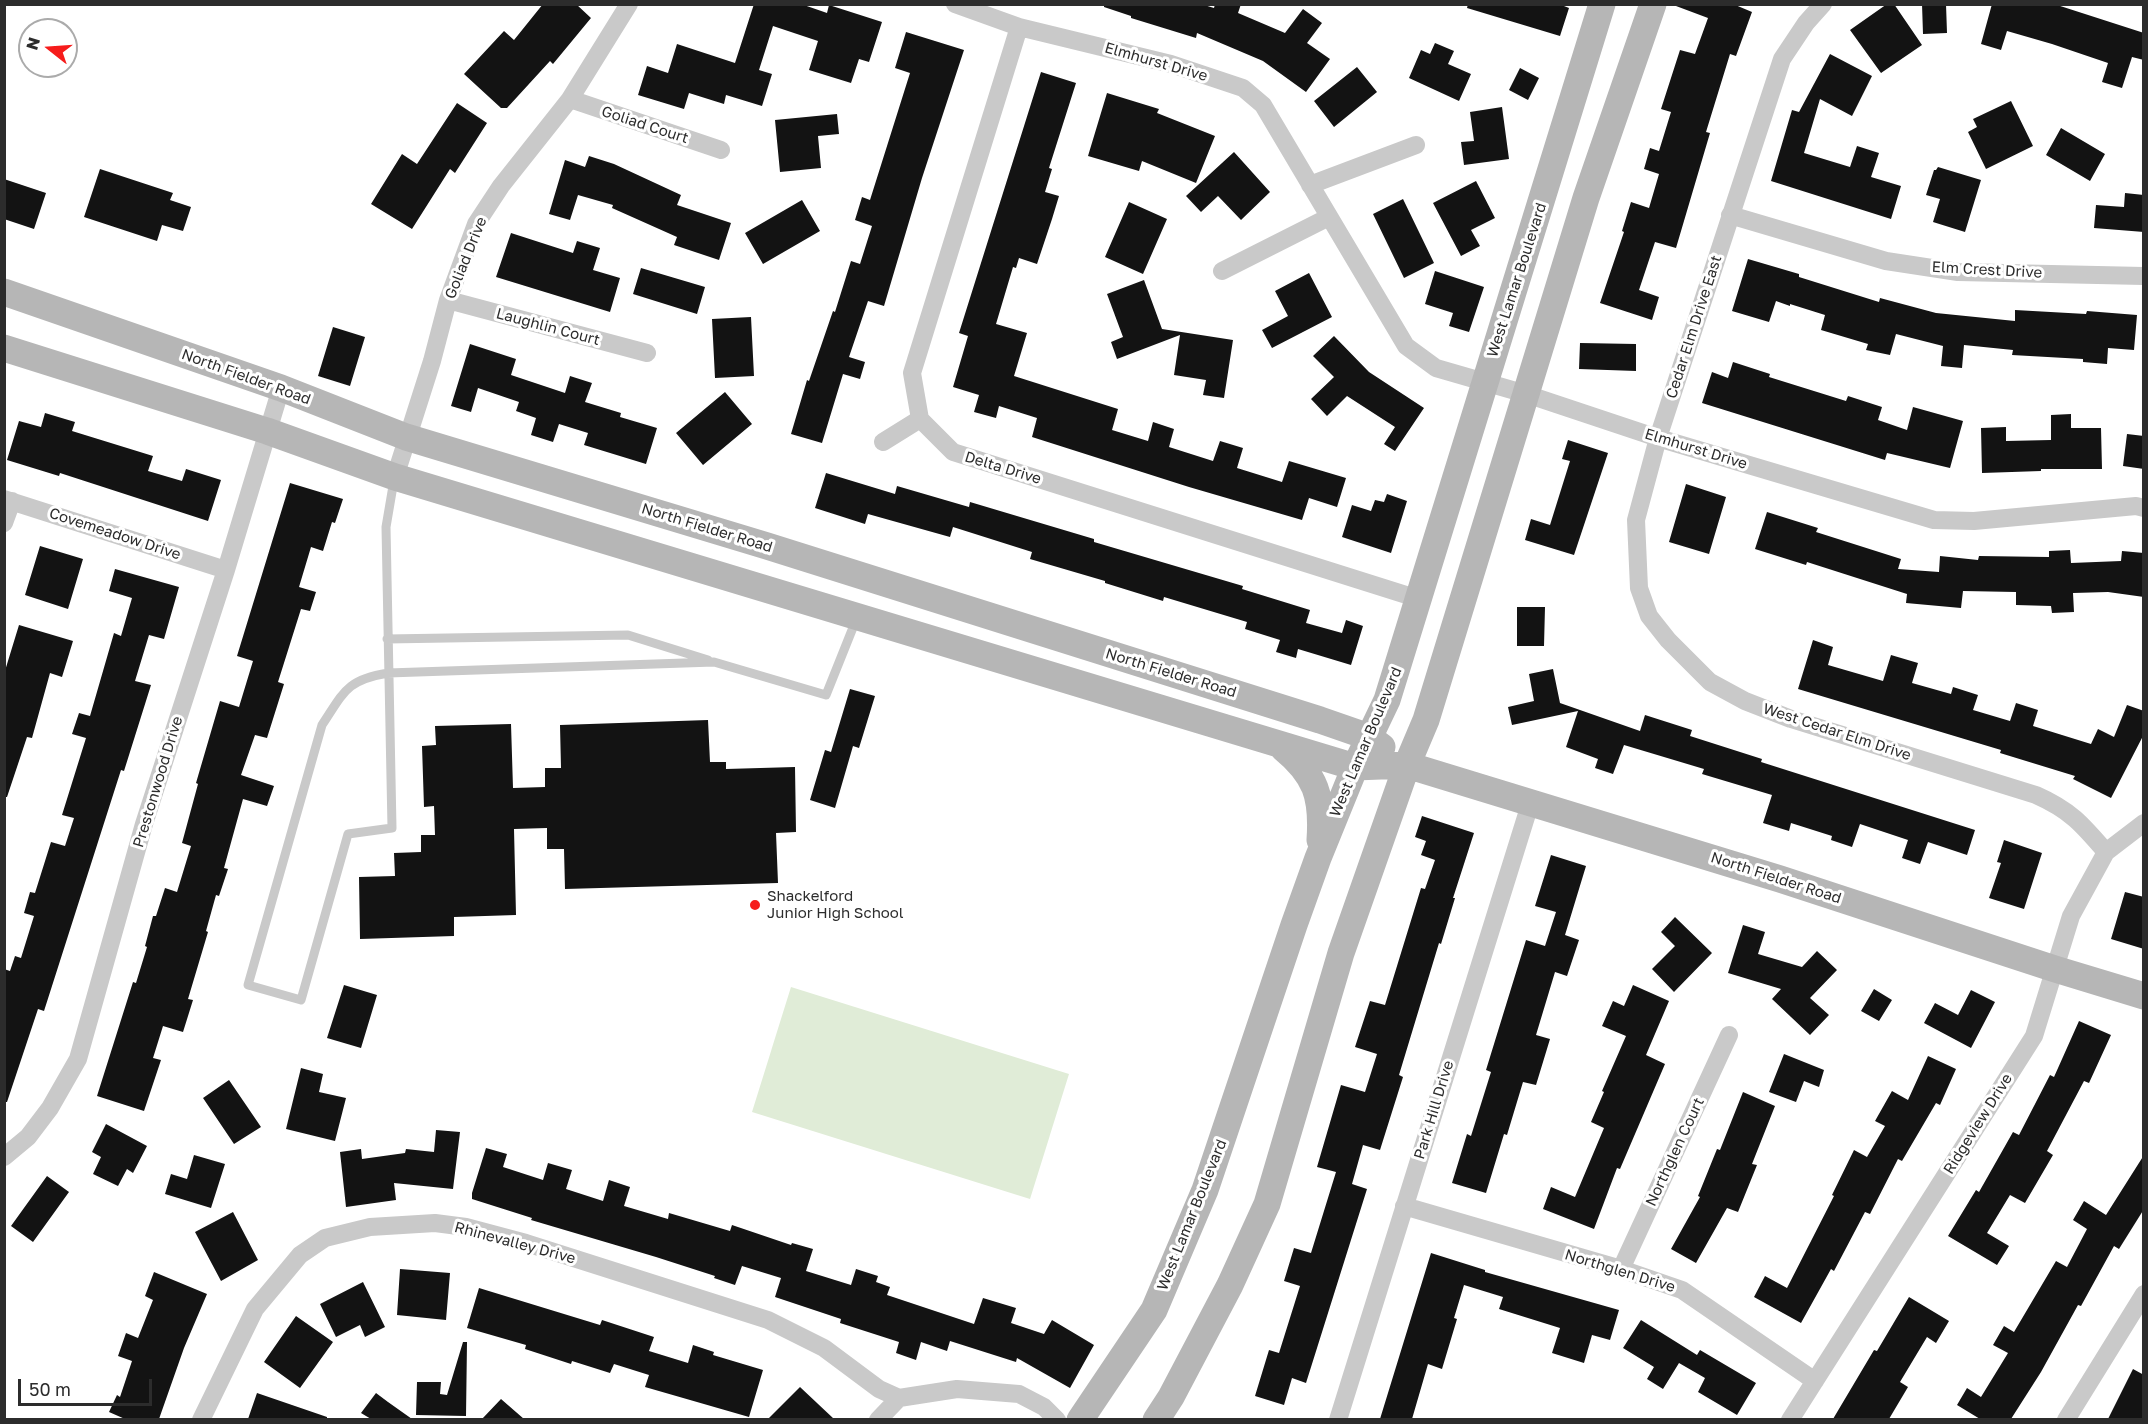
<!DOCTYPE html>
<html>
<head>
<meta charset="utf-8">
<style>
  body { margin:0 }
  #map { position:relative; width:2148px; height:1424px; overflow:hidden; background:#fff; font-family:"Golos Text",sans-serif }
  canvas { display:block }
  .frame { position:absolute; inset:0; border:6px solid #2c2c2c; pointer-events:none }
  .north { position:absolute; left:18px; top:18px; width:60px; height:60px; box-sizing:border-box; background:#fff; border:2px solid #ababab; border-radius:50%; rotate:287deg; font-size:16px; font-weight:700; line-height:24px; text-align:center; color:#2c2c2c }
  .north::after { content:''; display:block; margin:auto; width:21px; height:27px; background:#f61c1b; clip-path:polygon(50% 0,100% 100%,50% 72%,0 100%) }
  .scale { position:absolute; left:18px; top:1379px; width:134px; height:27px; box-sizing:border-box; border:3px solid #2c2c2c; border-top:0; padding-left:8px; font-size:18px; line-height:21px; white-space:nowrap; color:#2c2c2c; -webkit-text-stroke:4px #fff; paint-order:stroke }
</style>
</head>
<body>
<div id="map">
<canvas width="2148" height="1424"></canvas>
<div class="frame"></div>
<div class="north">N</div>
<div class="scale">50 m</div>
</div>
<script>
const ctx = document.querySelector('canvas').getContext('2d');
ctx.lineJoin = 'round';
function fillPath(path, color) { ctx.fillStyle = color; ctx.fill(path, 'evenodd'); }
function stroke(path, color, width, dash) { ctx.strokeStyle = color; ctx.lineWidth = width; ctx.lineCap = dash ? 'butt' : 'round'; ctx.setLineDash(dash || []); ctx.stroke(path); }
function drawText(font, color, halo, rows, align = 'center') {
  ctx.font = font + ' "Golos Text",sans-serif'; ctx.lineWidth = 6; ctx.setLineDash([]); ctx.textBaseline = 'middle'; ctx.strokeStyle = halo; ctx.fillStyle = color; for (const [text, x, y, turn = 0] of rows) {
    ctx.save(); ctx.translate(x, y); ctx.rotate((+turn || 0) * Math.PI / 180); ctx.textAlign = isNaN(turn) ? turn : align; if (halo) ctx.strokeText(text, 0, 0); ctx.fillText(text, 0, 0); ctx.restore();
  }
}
const green = new Path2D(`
  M791,987L1069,1074L1030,1199L752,1112Z`);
const building = new Path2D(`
  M543,4H576L591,18L553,64L550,61L507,108H501L464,74L504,31L514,40Z
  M754,4H801L827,13L829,5L882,22L869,62L859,59L851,83L809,70L818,41L773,26L759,70L772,74L762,106L726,95L724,104L689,93L684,109L638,95L647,66L668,73L677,44L735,63Z
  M1104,4H1201L1214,8L1215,4H1241L1238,13L1285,33L1303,9L1322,23L1307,43L1330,59L1306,92L1263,61L1197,33L1196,38L1131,18V16L1104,7Z
  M1468,4H1559L1569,8L1560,36L1467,8Z
  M1676,4H1733L1752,12L1736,56L1730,54L1706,132L1710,133L1676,248L1655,242L1639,290L1659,297L1652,320L1600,303L1624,232L1622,231L1631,202L1649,208L1659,174L1644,169L1650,148L1659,151L1671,112L1661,109L1680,50L1695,54L1708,18L1676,6Z
  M1887,4H1894L1922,45L1881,73L1850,30Z
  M1922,4H1946L1947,33L1923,34Z
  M1992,4H2054L2144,33V60L2132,57L2122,88L2102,82L2108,63L2052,44L2007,31L2001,50L1981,44Z
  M906,32L964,50L922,178L884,306L868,301L849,357L865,362L860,379L843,374L822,443L791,434L807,380L809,381L833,311L835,312L851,261L860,264L872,226L855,220L862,197L870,200L910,73L895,68Z
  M1435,43L1454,51L1448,64L1471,74L1459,101L1409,78L1421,50L1430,54Z
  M1830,54L1872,76L1852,116L1820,99L1804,153L1850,167L1857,146L1879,153L1871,177L1901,186L1891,219L1771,181L1792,110L1799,112Z
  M1357,67L1377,92L1334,127L1314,101Z
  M1520,68L1539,78L1528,100L1509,90Z
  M1041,72L1076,83L1049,168L1052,169L1045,192L1059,196L1052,219L1037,264L1019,258L1016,268L1013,267L996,324L1027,333L1014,376L1118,409L1112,430L1148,441L1153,422L1174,429L1169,447L1213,461L1220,441L1243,448L1237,468L1282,482L1289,461L1346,478L1337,507L1309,498L1302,520L1189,487L1032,437L1037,418L999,406L996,418L974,412L979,395L953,387L968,336L959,333Z
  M1107,93L1159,109L1157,113L1215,136L1196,183L1142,161L1139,171L1088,156Z
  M2011,101L2033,146L1986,169L1968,132L1977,127L1973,119Z
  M457,103L487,123L455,173L450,169L412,229L371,204L402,154L417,164Z
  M1502,107L1509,159L1464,165L1461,142L1474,141L1470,112Z
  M837,114L839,134L818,136L821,168L780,172L775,120Z
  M2061,128L2105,154L2090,181L2046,155Z
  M1234,152L1270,192L1241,220L1218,196L1201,212L1186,196Z
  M589,156L614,164L681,195L677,205L731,223L719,260L674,245L677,237L612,208L613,205L578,195L570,220L549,214L565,160L585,167Z
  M1938,167L1981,180L1965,232L1933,222L1940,199L1926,195L1934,170H1936Z
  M100,169L173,193L170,200L191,207L183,231L162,225L157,241L84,217Z
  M4,179L46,193L34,229L4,219Z
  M1476,181L1495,218L1471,230L1480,246L1461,256L1433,203Z
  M2125,193L2144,195V232L2094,228L2096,205L2124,207Z
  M1403,199L1434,263L1404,278L1373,214Z
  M802,200L820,231L763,264L745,233Z
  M1129,202L1167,219L1143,274L1105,257Z
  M511,233L573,253L577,241L600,248L593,270L620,278L610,312L496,277Z
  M1748,259L1799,274V277L1879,302L1880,298L1936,313L2015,321V310L2086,314L2087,311L2137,315L2134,350L2108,348L2107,364L2083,362V359L2012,355L2013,350L1964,345L1962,368L1941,366L1943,346L1896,334L1890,355L1866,350L1868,344L1821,330L1825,315L1790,304V306L1776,301L1769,322L1732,311Z
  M641,268L705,287L697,314L633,294Z
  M1435,271L1484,287L1469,332L1449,326L1453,313L1425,304Z
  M1309,273L1332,317L1272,348L1262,330L1288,316L1275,291Z
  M1144,280L1162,329L1233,340L1224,398L1203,395L1206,380L1174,375L1180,335L1117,359L1111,342L1123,337L1107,294Z
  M751,317L754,376L715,378L712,319Z
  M333,327L365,337L350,386L318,376Z
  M1334,336L1369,372L1424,408L1395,451L1384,444L1395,427L1347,396L1327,416L1311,399L1334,377L1313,356Z
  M1580,343L1636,344V371L1579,369Z
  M470,344L516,359L511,375L565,393L570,376L592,383L585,402L621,413L620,417L657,428L646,464L584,445L588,433L559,424L553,442L531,435L536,418L516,411L519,402L478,388L471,412L451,406Z
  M1733,362L1770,374L1769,377L1846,401L1848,396L1882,407L1878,420L1907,430L1913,407L1963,421L1950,468L1887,453L1885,460L1702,403L1712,372L1728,378Z
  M725,392L752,424L703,465L676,433Z
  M45,413L75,422L72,431L153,456L148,471L182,481L186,469L221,480L208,521L60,473L59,476L7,460L19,421L41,427Z
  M2071,414V428H2101L2102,469H2041V471L1982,473L1981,428L2006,427V441L2051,440V415Z
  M2127,434L2144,436V469L2123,466Z
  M1568,440L1608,453L1574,555L1525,540L1531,519L1550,525L1570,461L1562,459Z
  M826,473L895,494L897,486L969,507L970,502L1094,539V542L1243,586L1242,589L1310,610L1306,623L1342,633L1346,620L1363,626L1351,665L1298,649L1296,658L1276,652L1280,640L1245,629L1247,622L1164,597L1163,601L1105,583V581L1030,559L1032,552L953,527L950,537L868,514L865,524L815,508Z
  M290,483L343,499L335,523L332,522L323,551L311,547L299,587L316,592L310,611L301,609L278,682L284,684L267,738L255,735L241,775L274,786L267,806L243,799L224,868L228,869L219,896L216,895L206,931L208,932L188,999L193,1000L183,1032L163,1026L153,1058L161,1060L144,1111L97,1096L133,982L136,983L147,947L145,946L153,916H156L165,888L177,892L191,846L182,843L198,784L196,783L220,701L239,707L253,661L237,656Z
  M1686,484L1726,497L1709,554L1669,542Z
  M1387,494L1407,501L1391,553L1342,537L1352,505L1371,511L1375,500L1384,502Z
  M1767,512L1818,528L1816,532L1901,559L1898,569L1939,572L1940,556L1978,560L1979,556L2049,557V551L2070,550L2071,563L2121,561L2122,551L2144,553V597L2108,592L2073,593L2074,612L2052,613L2051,606L2016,605V592L1963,591L1961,608L1906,603L1907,594L1807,562L1806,565L1755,549Z
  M40,546L83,559L68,609L25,595Z
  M115,569L179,587L164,639L149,635L135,681L151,685L124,771L121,770L44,1011L38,1009L7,1102H4V969L10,971L15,956L21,958L34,916L24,913L30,892L35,893L51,842L65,846L74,818L62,815L86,738L72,734L79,713L90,716L114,633L121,636L132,598L109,591Z
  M1517,607H1545L1544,646H1517Z
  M19,625L73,641L62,677L50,673L32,738L27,737L7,797H4V674Z
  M1813,640L1833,647L1828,665L1883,681L1891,655L1918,663L1912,683L1951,694L1953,687L1978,695L1973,710L2010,721L2016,703L2038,710L2033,726L2091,744L2098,729L2114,737L2127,705L2144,711V734L2111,798L2073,779L2075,776L2000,753L2001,750L1798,689Z
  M1553,669L1560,703L1640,731L1645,715L1692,730L1690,736L1762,759L1761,762L1975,830L1967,855L1928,842L1920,864L1902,858L1908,840L1860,824L1852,847L1831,840L1832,836L1791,823L1789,831L1763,823L1772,795L1702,774L1704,769L1624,745L1613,774L1595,768L1598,759L1566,747L1578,711L1512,725L1508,707L1534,701L1529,674Z
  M850,689L875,696L859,748L853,746L835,808L810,800L825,750L831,752Z
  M708,720L710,762H726V769L795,767L796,832L776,833L778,883L565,889L564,849H547V828L514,829L516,915L454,917V936L360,939L359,877L395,876L394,853L421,852V835H435L434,806L424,807L422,746L436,745L435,726L511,724L513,788L545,787V768H561L560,725Z
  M1422,816L1474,833L1453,898H1455L1441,944L1439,943L1399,1075L1403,1077L1380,1150L1363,1145L1352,1184L1367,1189L1306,1383L1292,1378L1284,1405L1255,1396L1269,1350L1279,1353L1300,1286L1284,1281L1294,1248L1311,1253L1336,1172L1317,1167L1341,1085L1365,1092L1377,1054L1355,1047L1370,1001L1385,1005L1421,888L1425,889L1435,860L1421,855L1426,841L1415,837Z
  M2004,840L2042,853L2024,909L1989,898L2001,863L1997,862Z
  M1551,855L1586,866L1565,935L1579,940L1567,976L1555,972L1536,1035L1550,1039L1536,1085L1523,1082L1507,1135L1504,1134L1486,1193L1452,1183L1467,1134L1471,1136L1491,1072L1486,1070L1526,940L1545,946L1556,912L1535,906Z
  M2125,892L2144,897V949L2111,939Z
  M1675,917L1712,953L1674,992L1652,969L1675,946L1661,932Z
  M1743,925L1765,932L1758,954L1802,967L1817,951L1837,970L1810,998L1829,1015L1810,1035L1772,999L1781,989L1728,973Z
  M344,985L377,995L361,1048L327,1038Z
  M1633,985L1669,1001L1646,1055L1665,1064L1620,1169L1617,1168L1594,1229L1543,1209L1551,1187L1575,1197L1604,1128L1591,1122L1604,1092L1602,1091L1626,1036L1602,1026L1613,1001L1624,1006Z
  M1874,989L1892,1000L1879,1021L1861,1011Z
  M1971,990L1995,1002L1971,1048L1924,1023L1935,1003L1958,1015Z
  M2079,1021L2111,1035L2089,1083L2084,1081L2047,1151L2053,1155L2025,1203L2010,1195L1987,1233L2009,1246L1997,1265L1948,1236L1976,1190L1979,1192L2013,1132L2019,1135L2050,1075L2054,1077Z
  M1784,1054L1824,1070L1819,1087L1804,1081L1796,1102L1769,1092Z
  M1928,1056L1956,1069L1940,1105L1936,1103L1902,1161L1898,1159L1870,1214L1865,1212L1834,1271L1831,1269L1801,1323L1754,1297L1765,1276L1787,1288L1834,1196L1832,1195L1854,1150L1867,1157L1885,1126L1875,1121L1892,1091L1908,1100Z
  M301,1068L323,1074L319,1092L346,1098L335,1141L286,1129Z
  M229,1080L261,1127L234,1144L203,1098Z
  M1743,1092L1775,1106L1752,1164L1757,1165L1738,1212L1727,1208L1696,1263L1671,1249L1700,1197L1698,1196L1717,1149L1720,1150Z
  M106,1124L147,1146L133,1173L127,1169L118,1186L93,1174L101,1157L92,1152Z
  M436,1130L460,1132L453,1189L394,1183L396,1200L346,1207L340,1152L361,1149L362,1159L405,1153L406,1149L434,1152Z
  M486,1148L507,1154L503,1167L543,1180L548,1163L572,1170L566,1189L603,1201L609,1180L630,1187L624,1206L668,1219L669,1213L730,1231L732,1225L791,1245L792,1243L813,1249L806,1271L851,1285L856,1269L878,1276L876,1282L890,1287L887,1295L974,1324L983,1298L1016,1308L1011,1323L1044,1334L1052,1320L1094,1345L1070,1388L1017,1358L1016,1362L950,1341L947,1351L921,1342L916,1360L896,1353L899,1342L840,1323L841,1319L775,1297L781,1278L742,1266L735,1285L714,1278L715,1276L656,1257L531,1220L532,1218L472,1199V1193Z
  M194,1155L225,1164L211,1208L165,1194L171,1174L187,1179Z
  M2144,1155V1209L2119,1249L2114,1246L2081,1306L2078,1305L2041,1372L2011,1419H1980L1957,1405L1967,1388L1981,1397L2008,1353L1993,1345L2004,1326L2014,1332L2056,1261L2067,1267L2087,1229L2073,1220L2084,1201L2106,1215Z
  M47,1176L69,1192L33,1242L11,1226Z
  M233,1212L258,1260L221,1281L195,1232Z
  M1431,1253L1485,1270V1272L1619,1310L1610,1340L1592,1335L1584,1363L1552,1353L1560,1328L1499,1309L1503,1297L1464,1285L1454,1318L1457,1319L1442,1369L1428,1364L1412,1419H1380Z
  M400,1269L450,1273L446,1320L397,1315Z
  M154,1272L207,1294L184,1348L159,1419H125L109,1412L117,1395L120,1397L132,1361L118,1356L126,1333L138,1338L153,1300L145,1296Z
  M363,1282L385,1327L365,1337L360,1325L336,1337L320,1304Z
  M479,1288L600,1325L602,1320L654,1337L649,1351L688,1363L693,1345L714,1352L713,1355L763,1370L749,1417L645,1387L649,1375L614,1364L610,1373L572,1361L571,1364L525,1349L526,1345L467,1328Z
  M1909,1297L1949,1321L1936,1343L1927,1337L1900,1382L1908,1387L1889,1419H1833L1874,1350L1877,1351Z
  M296,1316L333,1342L300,1388L264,1362Z
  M1641,1320L1697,1355L1700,1350L1756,1383L1737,1415L1698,1392L1705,1378L1679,1363L1663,1389L1647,1379L1654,1367L1623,1348Z
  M463,1342H467L466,1416L416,1415L417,1382H441L440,1394L447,1395Z
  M2133,1369L2144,1375V1419H2108Z
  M800,1387L834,1419H768Z
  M257,1393L327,1417V1419H248Z
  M376,1393L388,1402L412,1419H371L361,1413Z
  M501,1399L524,1419H482Z`);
const lane = new Path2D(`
  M394,480L386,527L392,828L348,834L301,1000L248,985L322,725C344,692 346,680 388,673L714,662L826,695L856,620
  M387,639L628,635L708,660`);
const street = new Path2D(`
  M955,4L1019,27L1171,64L1243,88L1263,105L1406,346L1436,368L1526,394L1658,438L1934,520L1974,521L2136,506L2144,508
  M1823,4L1806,23L1782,59L1658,438L1636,520L1639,588L1649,616L1668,640L1710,682L1745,701L1791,719L2036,795C2070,810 2082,824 2106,852
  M1019,27L912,373L920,419L953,452L1419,599
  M570,99L721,150
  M1310,185L1416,145
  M1730,215L1886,261L1958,272L2144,276
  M1222,271L1329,217
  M448,300L647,353
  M883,442L920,419
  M395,477L432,361L448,300L476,224L501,186L570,99L629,4
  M4,499L226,570
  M4,523L12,501
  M4,1157L28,1137L50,1108L78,1059L144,824L226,570L281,388
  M1404,1206L1621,1269L1682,1290L1815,1381
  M1621,1269L1729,1035
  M201,1420L255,1309L300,1255L325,1238L370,1227L435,1223L466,1227L526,1243L768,1320L824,1348L879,1389L899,1398
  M878,1420L899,1398L957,1389L1019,1394L1044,1407L1057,1420
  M1338,1420L1531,801
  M1790,1420L2034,1036L2071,916L2106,852L2144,823
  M2066,1420L2144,1294`);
const secondary = new Path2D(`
  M4,292L281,388L406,437L767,546L1320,720L1369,737L1382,747
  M4,348L267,431L395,477L1355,767L1407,765L1780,879L2055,969L2144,996
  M1283,748C1316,775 1323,797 1320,840
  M1080,1420L1154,1310L1205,1190L1294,925L1318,858L1355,767L1387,700L1602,4
  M1156,1420L1171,1397L1230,1285L1267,1204L1341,953L1407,765L1426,720L1586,198L1653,4`);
const markers = [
  [755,905,6,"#f61c1b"]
];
const streetNames = [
  ["Elmhurst Drive",1156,62,16],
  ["Goliad Court",645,125,18],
  ["Goliad Drive",466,258,-68],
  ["Elm Crest Drive",1987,270,3],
  ["West Lamar Boulevard",1517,280,-72],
  ["Laughlin Court",548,327,15],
  ["Cedar Elm Drive East",1694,327,-72],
  ["North Fielder Road",246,377,20],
  ["Elmhurst Drive",1696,449,17],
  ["Delta Drive",1003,468,17],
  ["North Fielder Road",707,528,17],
  ["Covemeadow Drive",115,534,18],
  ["North Fielder Road",1171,673,17],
  ["West Cedar Elm Drive",1837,732,18],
  ["West Lamar Boulevard",1366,742,-67],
  ["Prestonwood Drive",158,782,-73],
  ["North Fielder Road",1776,878,18],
  ["Park Hill Drive",1434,1110,-73],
  ["Ridgeview Drive",1978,1124,-58],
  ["Northglen Court",1675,1152,-65],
  ["West Lamar Boulevard",1192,1215,-68],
  ["Rhinevalley Drive",515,1243,15],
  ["Northglen Drive",1620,1271,17]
];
const poiNames = [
  ["Shackelford",767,896],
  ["Junior High School",767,913]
];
fillPath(green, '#e0ecd7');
fillPath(building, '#131313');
stroke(lane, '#c9c9c9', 9);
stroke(street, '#c9c9c9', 18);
stroke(secondary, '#b6b6b6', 27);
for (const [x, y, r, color] of markers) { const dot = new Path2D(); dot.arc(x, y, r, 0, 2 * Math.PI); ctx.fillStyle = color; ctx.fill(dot); stroke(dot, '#fff', 2); }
drawText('15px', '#2c2c2c', '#fff', streetNames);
drawText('15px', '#2c2c2c', '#fff', poiNames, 'left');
</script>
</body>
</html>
